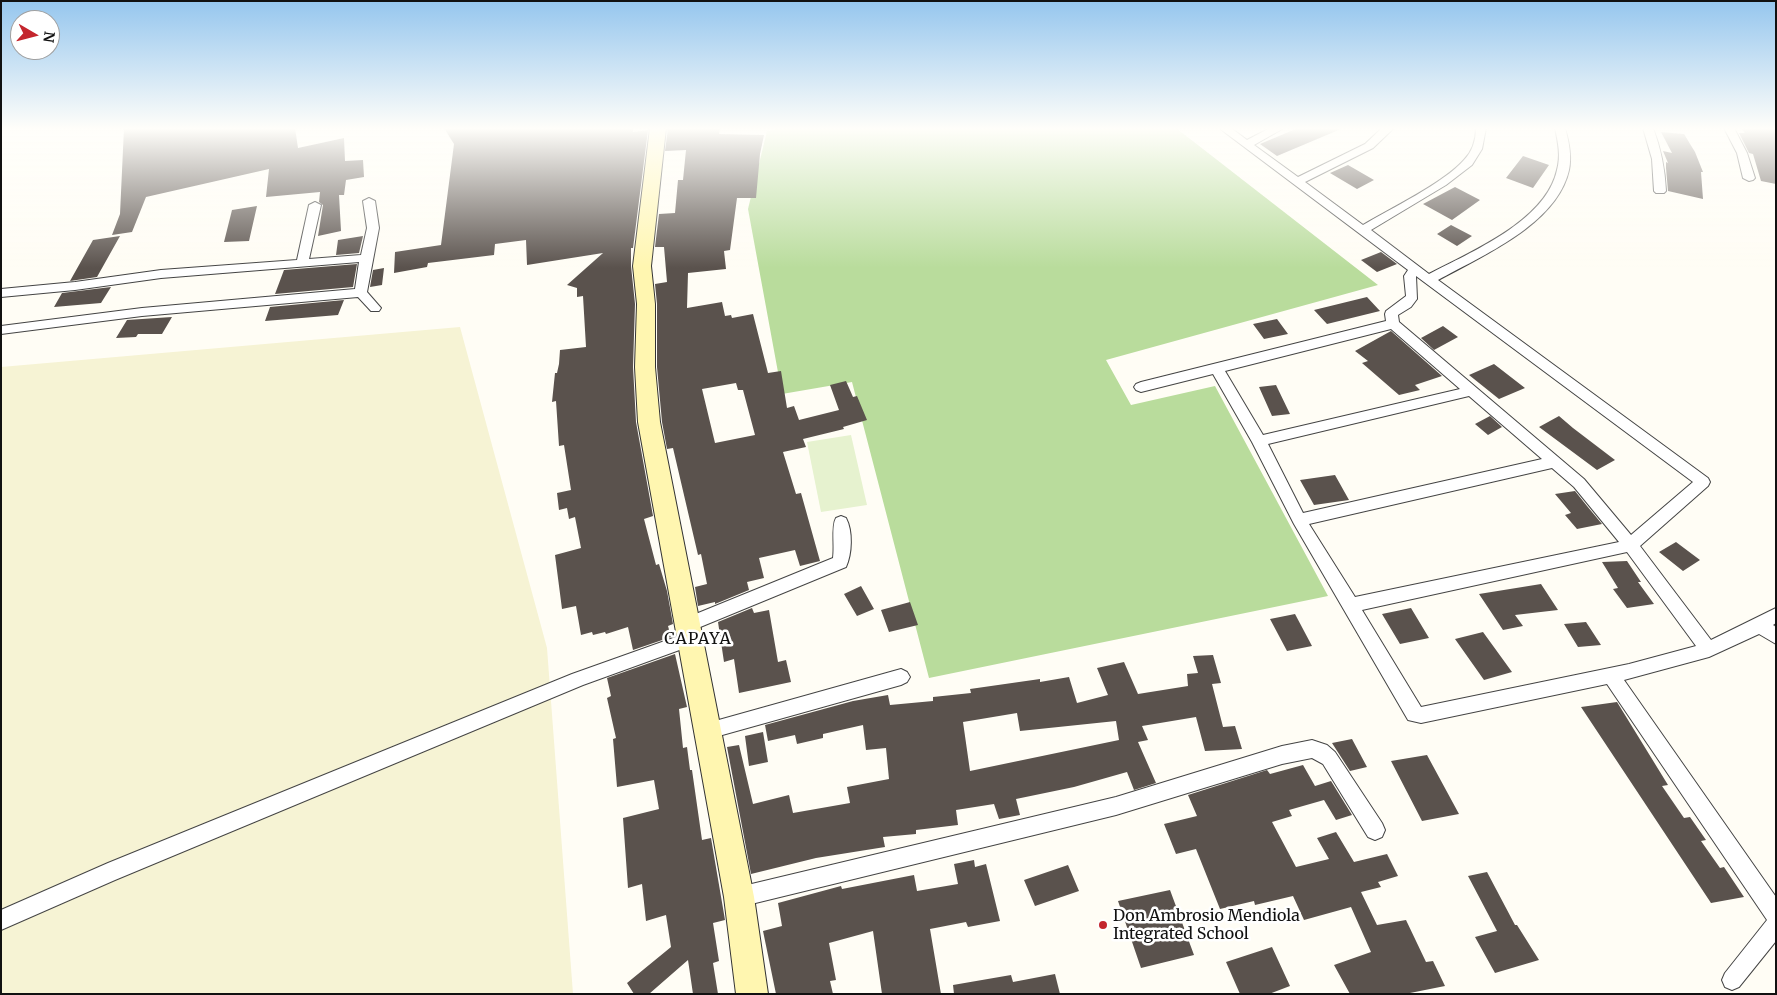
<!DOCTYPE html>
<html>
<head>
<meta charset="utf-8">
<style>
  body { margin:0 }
  #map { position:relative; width:1777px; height:995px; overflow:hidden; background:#fffdf5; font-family:Merriweather,serif }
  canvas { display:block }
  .frame { position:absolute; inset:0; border:2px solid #111; pointer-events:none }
  .north { position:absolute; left:10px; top:10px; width:50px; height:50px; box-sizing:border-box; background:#fff; border:1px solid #a0a0a0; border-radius:50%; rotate:98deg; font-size:14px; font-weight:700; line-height:20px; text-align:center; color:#111 }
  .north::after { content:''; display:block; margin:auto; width:18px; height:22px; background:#c4262e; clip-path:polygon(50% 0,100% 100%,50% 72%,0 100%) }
</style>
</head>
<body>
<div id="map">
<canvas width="1777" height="995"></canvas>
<div class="frame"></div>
<div class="north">N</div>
</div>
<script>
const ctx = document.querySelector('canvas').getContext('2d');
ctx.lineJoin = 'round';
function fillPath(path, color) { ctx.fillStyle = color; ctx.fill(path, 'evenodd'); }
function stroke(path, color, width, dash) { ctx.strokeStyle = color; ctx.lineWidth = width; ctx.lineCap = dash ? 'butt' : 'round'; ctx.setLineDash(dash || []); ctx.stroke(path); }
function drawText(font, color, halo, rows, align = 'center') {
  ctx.font = font + ' Merriweather,serif'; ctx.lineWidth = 5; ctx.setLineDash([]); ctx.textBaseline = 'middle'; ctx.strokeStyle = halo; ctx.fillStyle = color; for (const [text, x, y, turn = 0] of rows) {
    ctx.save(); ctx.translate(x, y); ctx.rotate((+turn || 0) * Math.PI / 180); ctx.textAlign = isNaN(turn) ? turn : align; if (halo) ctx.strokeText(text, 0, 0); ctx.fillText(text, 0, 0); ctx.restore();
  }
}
const farmland = new Path2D(`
  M460,327L547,648L573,994H1V367Z`);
const forest = new Path2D(`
  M781,128H1176L1378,285L1106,360L1131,405L1215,386L1328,596L929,678L852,382L782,394L748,209L767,131Z`);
const pitch = new Path2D(`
  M851,435L867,505L821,512L807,442Z`);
const building = new Path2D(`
  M124,128H295L298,148L344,138L345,161L363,160L364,177L346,180L344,195H339L341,231L318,236L323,205L319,202L320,192L266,197L269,169L146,197L132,232L112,235L120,214Z
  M444,128H633V132L648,130L633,248H631V266L635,304L633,367L636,422L653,516L644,519L656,565L659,564L667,591L673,624L668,626L671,637L633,650L628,627L606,634L605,632L593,635L592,632L581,635L576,606L562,609L555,555L581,548L575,517L569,519L567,508L559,510L557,493L571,490L564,445L559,446L556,401L552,402L555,373H557L559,364L560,350L586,347L583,296L577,297V288L567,285L603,253L527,265L526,240L495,244L494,255L428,263L427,267L394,273L395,252L441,245L454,144Z
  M668,128H720L719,134L764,135L760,154L756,198H737L730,250L724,251L726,269L688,273L687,308L722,302L725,316L731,315L732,318L753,314L768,373L781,371L787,408L794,406L799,420L839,410L830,385L846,381L853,397L857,396L867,420L843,427L844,429L803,439L806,447L783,452L796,494L801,493L820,561L800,566L795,550L759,558L764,578L747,582L749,590L715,604V602L698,606L695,587L707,584L701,554L698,555L673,448L667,449L662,422L657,367V304L655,284L667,282L664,247H655L659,214L675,213L678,180H683L686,150L665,151ZM736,383L738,390H743L755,435L715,443L702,389Z
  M1298,128H1341V129L1277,156L1260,144Z
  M1741,128H1776V184L1761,181L1753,154L1749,153L1739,133H1745Z
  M1661,132L1684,134L1695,152L1703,172H1701L1703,199L1668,191L1666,168V162L1668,163L1663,151L1672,153Z
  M1523,156L1549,165L1533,188L1506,178Z
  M1348,165L1374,180L1357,189L1330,173Z
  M1455,187L1480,200L1452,220L1423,204Z
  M257,206L249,241L224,242L232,210Z
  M1451,225L1472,236L1457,246L1437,234Z
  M120,236L97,277L70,281L93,240Z
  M363,236L359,253L336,255L338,240Z
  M1381,252L1397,264L1377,272L1361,260Z
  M357,264L353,287L275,294L284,270Z
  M384,268L382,285L370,287L373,270Z
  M111,287L101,303L54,307L62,293Z
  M1367,297L1380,311L1327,324L1314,310Z
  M344,300L338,315L265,321L270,307Z
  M172,317L162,334H138L136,337L116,338L127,320Z
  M1277,319L1288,334L1264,339L1253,324Z
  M1443,326L1458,337L1434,350L1421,338Z
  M1391,331L1442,376L1415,385L1420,390L1399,395L1362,363L1368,361L1355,351Z
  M1494,364L1525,388L1499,399L1469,375Z
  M1276,385L1290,414L1272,416L1259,387Z
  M1490,416L1502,427L1488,435L1475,424Z
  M1559,416L1573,428L1615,460L1597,470L1539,427Z
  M1335,475L1349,500L1314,505L1300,480Z
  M1575,491L1587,506L1602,524L1577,529L1565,515L1571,513L1555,494Z
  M1676,542L1700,560L1683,571L1659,552Z
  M1627,561L1641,582H1638L1654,604L1627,608L1613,589L1618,588L1602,562Z
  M1541,584L1558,610L1515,615L1523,626L1503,630L1479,594Z
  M861,586L874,609L857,616L844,594Z
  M910,602L918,625L889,632L881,610Z
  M752,608L754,613L769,610L778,662L786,660L791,682L739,693L734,659L724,662L718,622Z
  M1411,608L1429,638L1400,644L1382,614Z
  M1295,614L1312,646L1287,651L1270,619Z
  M1586,622L1601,645L1578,647L1564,624Z
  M1483,632L1512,672L1484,680L1455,639Z
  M675,654L687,707L679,709L683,748L687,747L690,770H692L702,840L711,838L725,920L713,923L719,961L713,963L718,994H693L688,960L649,994H634L627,983L671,947L666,915L646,921L642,884L628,888L623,818L659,809L654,780L617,787L613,739L616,738L607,698L611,696L607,678Z
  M1213,655L1221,683L1212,684L1223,727L1235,726L1242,749L1205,751L1196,717L1142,726L1148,740L1138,742L1156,783L1134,790L1127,772L1074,787L1016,799L1020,815L999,819L994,804L956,810L958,825L916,830V834L883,837L885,847L816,858L751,874L727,747L739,745L753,804L789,795L793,813L850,803L847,787L889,779L886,748L866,750L863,725L823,734V738L797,744L795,735L768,741L765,725L853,701L888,695L890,705L933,701V697L971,693L970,689L1040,679V682L1069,677L1077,703L1108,695L1097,668L1124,662L1138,694L1188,686L1187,674L1198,673L1193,656ZM1017,713L1020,731L1116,721L1119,740L970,771L963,722Z
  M1617,702L1668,785L1662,786L1684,818L1690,817L1706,840L1701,841L1720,868L1724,867L1744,897L1711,903L1581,707Z
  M763,732L768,762L749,766L745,736Z
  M1352,739L1367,767L1350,771L1332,743Z
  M1427,755L1459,814L1422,821L1391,761Z
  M1303,765L1315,786L1331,781L1352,815L1336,820L1324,800L1289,810L1292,816L1272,822L1296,867L1329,859L1317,838L1336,832L1354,862L1387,854L1398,876L1378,882L1381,887L1361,892L1377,925L1406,920L1426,962L1433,961L1445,986L1405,994H1350L1334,965L1371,952L1351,907L1304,920L1293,896L1255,905L1254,901L1220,909L1196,849L1176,854L1164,824L1197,816L1188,795L1267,770L1270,774Z
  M974,860L975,867L986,864L1000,921L968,927L966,922L930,929L941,994H882L873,931L829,943L836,980L830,981L833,994H776L763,931L782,926L778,903L841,886L842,889L914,875L917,891L958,884L954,864Z
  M1068,865L1079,891L1035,906L1024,880Z
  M1487,872L1515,925H1517L1539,960L1495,973L1475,937L1497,931L1468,876Z
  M1170,890L1194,955L1141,968L1118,901Z
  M1272,947L1290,986L1269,994H1240L1226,962Z
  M1055,974L1060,994H954L953,985L1011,975L1013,982Z`);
const street = new Path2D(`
  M1219,128H1231L1247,140L1270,128H1284L1254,145L1298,177L1365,144L1382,128H1394L1373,148L1305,182L1363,225C1390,209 1444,183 1464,160C1472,152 1476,140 1476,128H1486L1482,149L1472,165L1446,185L1371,230L1429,274C1471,252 1546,221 1557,170C1561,156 1558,142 1555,128H1565C1569,142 1572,156 1569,170C1557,224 1482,256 1438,280L1708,478L1710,482L1708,486L1640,546L1711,640L1776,608V623L1773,625L1776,627V644L1759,634L1709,657L1624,680L1776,897V941L1739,987L1732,990L1725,987L1722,980L1725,973L1767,920L1607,684L1421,723L1408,720L1294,524L1252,442L1213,374L1141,392L1136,390L1134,387L1136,384L1141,382L1386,321L1385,314L1386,311L1406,296L1404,276L1408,270ZM1416,276L1693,482L1631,535L1584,479L1399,322L1398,315L1411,307L1417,299ZM1391,329L1460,389L1263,435L1225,371ZM1469,396L1542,459L1303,513L1268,444ZM1552,468L1574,487L1619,542L1355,597L1309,524ZM1627,552L1696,646L1629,664L1421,707L1362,610Z
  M1643,128H1653C1661,149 1665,169 1666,191L1664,193H1656L1654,191L1652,159Z
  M1724,128H1734L1747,153L1755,178L1753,180L1749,181L1743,178L1737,153Z
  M369,198L375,201L379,228L367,292L381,308L379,311H371L358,297L142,316L1,334V326L142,308L355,289L359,262L161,278L75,290L1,297V289L75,282L161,270L297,260L309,205L315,202L321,205L309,259L361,255L367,228L363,201Z
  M841,516L846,518C853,531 852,554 846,567L693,630L687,632L681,630L679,625L681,620L833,558C835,546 831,526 836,518Z
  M690,632L696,634L698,639L696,644L583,685L115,880L1,930V910L108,863L572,674Z
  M901,669L907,672L910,677L907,682L901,685L708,739L702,737L699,731L702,725L708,723Z
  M1312,740L1327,745L1335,752L1382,823L1385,830L1382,837L1375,840L1368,837L1323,764L1312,758L1282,764L1116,815L739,907L732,904L729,897L732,890L739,887L1116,797L1282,746Z`);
const secondary = new Path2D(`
  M650,128H666L651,266L655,304V367L660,422L754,897L768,994H736L724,897L638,422L635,367L637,304L633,266Z`);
const markers = [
  [1103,925,5,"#c4262e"]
];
const quarterNames = [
  ["CAPAYA",698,639]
];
const nearPoinames = [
  ["Don Ambrosio Mendiola",1113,916],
  ["Integrated School",1113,934]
];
fillPath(farmland, '#f6f3d4');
fillPath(forest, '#b9dc9c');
fillPath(pitch, '#e6f2cf');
fillPath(building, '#5a524d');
stroke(street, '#444', 2);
stroke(secondary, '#333', 2);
fillPath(street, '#fff');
fillPath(secondary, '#fff6b0');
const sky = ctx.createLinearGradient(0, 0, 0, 268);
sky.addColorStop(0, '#95c6ee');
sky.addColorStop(0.48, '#fffefa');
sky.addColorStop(1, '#fffefa00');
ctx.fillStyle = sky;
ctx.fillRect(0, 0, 1777, 268);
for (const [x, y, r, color] of markers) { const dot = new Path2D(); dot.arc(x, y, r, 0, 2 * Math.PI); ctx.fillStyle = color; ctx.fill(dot); stroke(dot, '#fff', 2); }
ctx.letterSpacing = '1px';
drawText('16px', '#111', '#fff', quarterNames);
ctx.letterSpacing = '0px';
drawText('16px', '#111', '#fff', nearPoinames, 'left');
</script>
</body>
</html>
